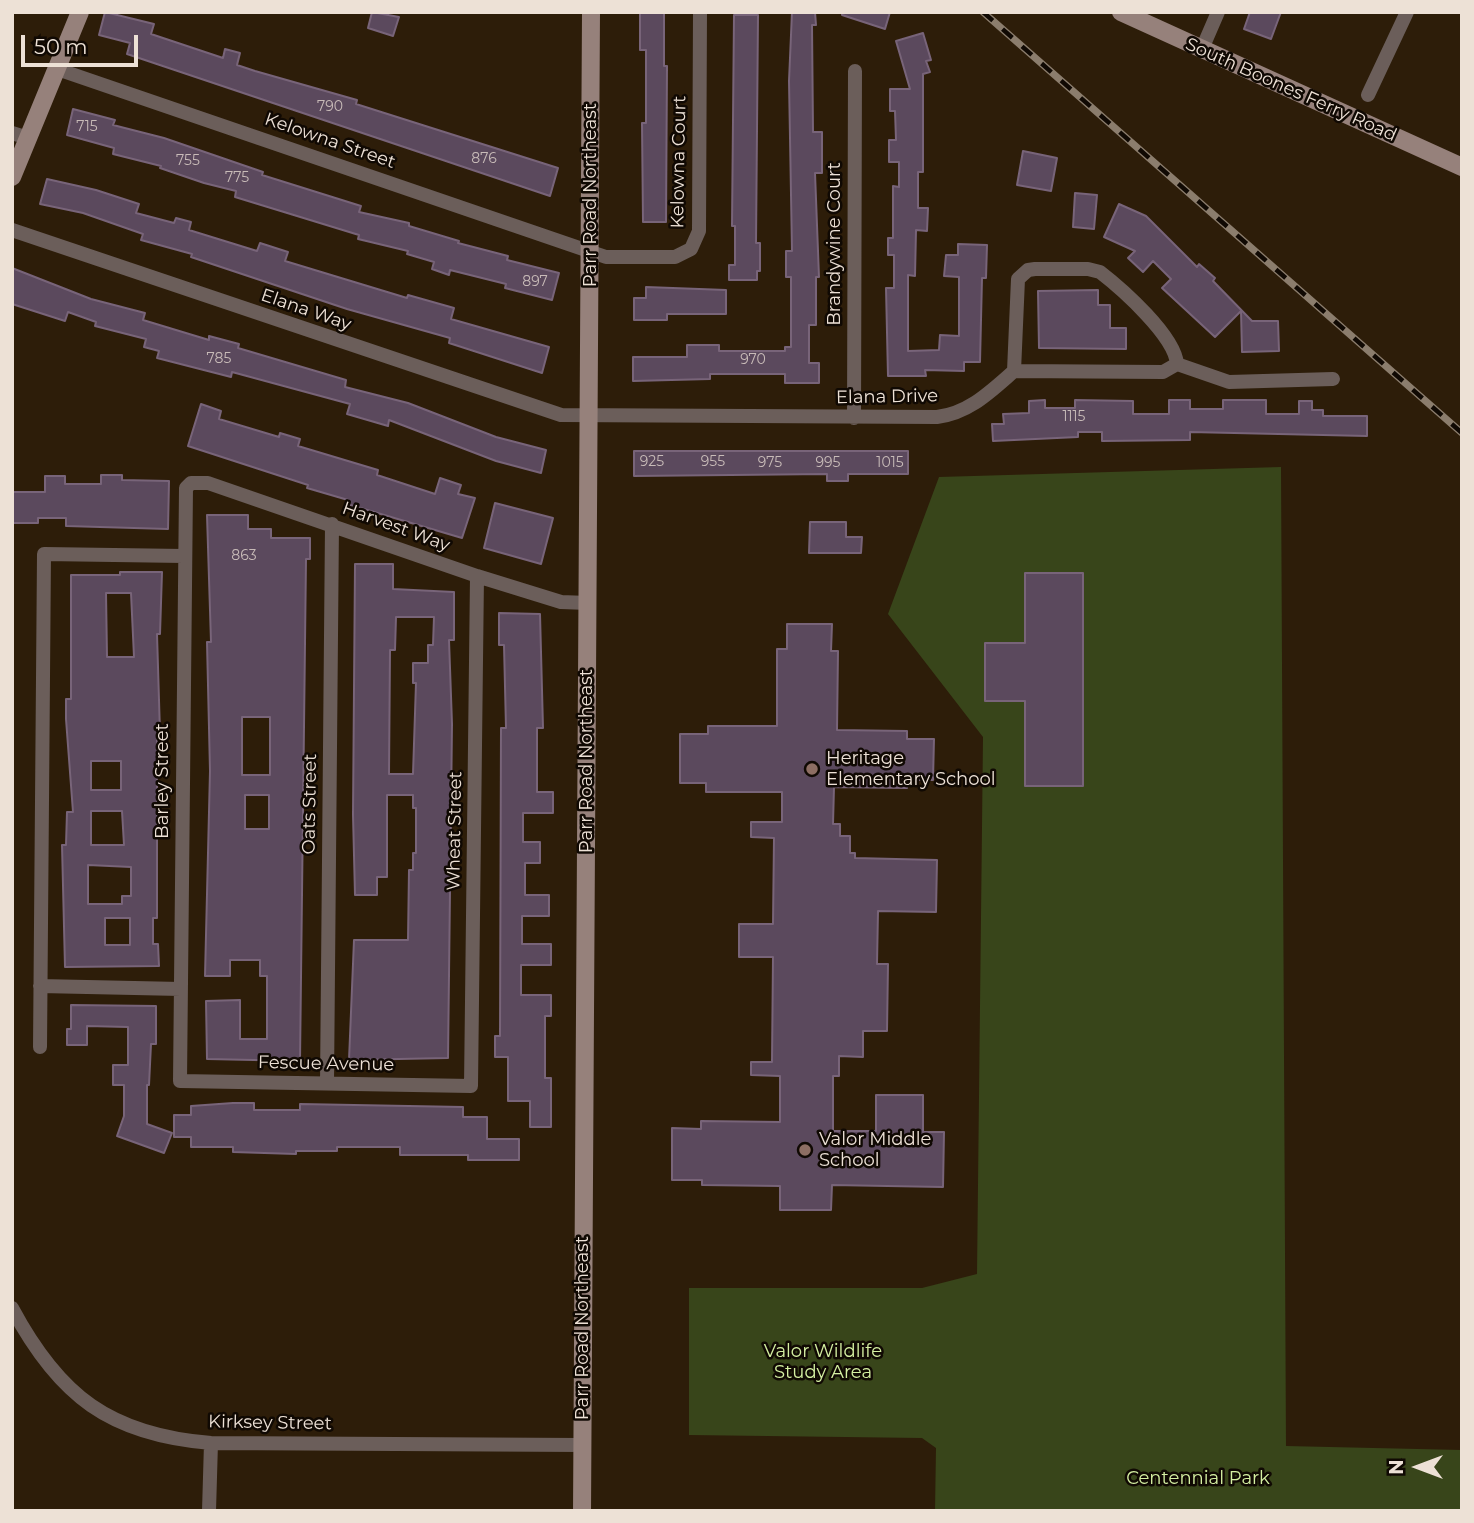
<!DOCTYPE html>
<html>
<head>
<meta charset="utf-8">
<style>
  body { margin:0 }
  #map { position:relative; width:1474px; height:1523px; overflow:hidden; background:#2d1d09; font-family:Montserrat,sans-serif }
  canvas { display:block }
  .frame { position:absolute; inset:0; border:14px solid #ede1d6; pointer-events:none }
  .north { position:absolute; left:1383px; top:1432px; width:70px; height:70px; -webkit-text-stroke:5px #100903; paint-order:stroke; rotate:270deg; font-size:19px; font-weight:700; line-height:28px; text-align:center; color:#ede1d6 }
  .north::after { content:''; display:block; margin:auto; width:24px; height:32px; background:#ede1d6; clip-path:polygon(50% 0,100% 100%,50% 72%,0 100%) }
  .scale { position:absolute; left:21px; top:35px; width:117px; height:32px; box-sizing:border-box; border:4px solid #ede1d6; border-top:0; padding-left:9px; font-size:21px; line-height:24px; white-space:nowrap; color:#ede1d6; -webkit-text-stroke:5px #100903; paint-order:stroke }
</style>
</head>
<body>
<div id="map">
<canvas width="1474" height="1523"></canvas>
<div class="frame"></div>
<div class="north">N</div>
<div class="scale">50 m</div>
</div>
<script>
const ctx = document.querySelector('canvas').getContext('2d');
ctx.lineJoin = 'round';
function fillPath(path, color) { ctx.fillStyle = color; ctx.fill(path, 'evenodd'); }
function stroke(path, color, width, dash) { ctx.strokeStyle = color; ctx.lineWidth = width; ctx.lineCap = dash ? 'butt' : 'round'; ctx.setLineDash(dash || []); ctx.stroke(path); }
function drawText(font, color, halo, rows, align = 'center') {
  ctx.font = font + ' Montserrat,sans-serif'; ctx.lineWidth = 5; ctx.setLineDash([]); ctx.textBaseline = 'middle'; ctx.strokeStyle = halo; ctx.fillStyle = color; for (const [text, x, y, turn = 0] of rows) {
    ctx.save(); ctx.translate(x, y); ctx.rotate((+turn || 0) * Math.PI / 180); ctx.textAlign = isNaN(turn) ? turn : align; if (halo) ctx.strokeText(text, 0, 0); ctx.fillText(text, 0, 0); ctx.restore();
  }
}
const green = new Path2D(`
  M1281,467L1286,1446L1462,1450V1511H935L936,1448L922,1438L689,1435V1288H922L977,1274L983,737L888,614L939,477Z`);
const building = new Path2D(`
  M105,12L154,24L151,34L223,58L225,49L240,53L237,65L255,71L357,100L356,104L558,168L550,196L127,54L130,43L99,35Z
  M372,12L399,17L393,36L368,28Z
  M640,12H664V66H667L666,222H643L642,123H646V50H640Z
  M792,12H815L816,25H812L813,132H822V173H815L819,277H816V325H809V363H819V383H785V374H710V379L633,381V357H687V345H719V351H785V347H791V277H786V251H792L789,81Z
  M842,12H890L885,29L842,15Z
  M1250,12H1281L1271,39L1244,29Z
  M734,15H758L756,243H760V271H757V280H729V265H735V226H732Z
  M923,33L931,60L926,61L930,72L923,74V172H918V208H928L927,231L916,230L915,276L908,275V351L939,350L940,335L959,336V277L944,276L946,255H958V244L987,245L986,278H982L980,362H964V371L925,370L926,376H888L886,288H894V255H888V238H893V186L899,187V162H889V140H896L895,111H890V89H910L896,41Z
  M73,109L115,120L113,125L164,138L263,172L262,175L361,206L359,212L409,223V226L459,241L458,243L508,256L507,260L559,273L552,300L505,288L506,284L450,270L449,275L432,269L434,262L407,254L408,251L358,239L359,235L235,197L236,191L204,183L160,168L161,166L113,154L114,148L67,135Z
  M1023,151L1057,158L1051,191L1017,185Z
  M47,179L96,190L139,204L136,213L174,223L176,218L191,222L189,230L257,251L260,243L288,252L285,261L407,298L408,295L454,308L451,319L549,347L542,373L449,343L450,338L347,309L191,257L192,254L141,240L143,234L83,213L40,204Z
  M1075,193L1097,195L1094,229L1073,227Z
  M1119,204L1146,216L1197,267L1199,264L1215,278L1213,281L1252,321H1278L1279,351L1242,352L1241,311L1215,337L1162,288L1171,279L1153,261L1143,272L1128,258L1135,251L1104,237Z
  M12,268L91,299L145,313L143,320L209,340V336L239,344L238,348L346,380L345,387L408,403L496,437L546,450L541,473L496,461L389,420L388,426L347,414L350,404L232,372L231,377L157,358L159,351L144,347L146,339L95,326L96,322L68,312L65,321L12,304Z
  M646,287L726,290V314H667V320H634V298H646Z
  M1098,290V305H1110V328H1126V349L1039,348L1038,291Z
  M1045,400V408H1075V400L1133,401V414H1169V400H1190V409H1223V400H1266V414H1299V401H1312V410H1323V416H1367V436L1190,432V440L1102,441V432H1078V437L993,441L992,424H1004L1003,414L1029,413V401Z
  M201,404L221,411L219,419L279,437L280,433L300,439L298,446L378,470L377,475L435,494L440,478L461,485L458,494L475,498L462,538L347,504L348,500L307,488L308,485L188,446Z
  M634,451H908V474H848V481H827V474L634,476Z
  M101,475H122V480L169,481L168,529L66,526V518H38V523H12V492H45V476H65V484H101Z
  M495,503L553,518L541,564L484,548Z
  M207,515H248V529H271V538H310V559H306L300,1061L207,1059L206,1001L240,1000V1039H267V976H260V960H230V976H205L210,771L207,642H211ZM242,717H270V775H242ZM245,795H269V829H245Z
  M810,522H846V537H862L861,553H809Z
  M355,564H393V589L454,592V640H449L452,724L448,1058L349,1060L354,940H408L409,870H413V853H416V808H413V795H387V877H377V895H355L353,815ZM396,617H434L433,645H428V663H413V683H416L413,774H389L390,650H395Z
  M120,572H162L160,634H157L160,733H157V918H153V944H158L159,966L65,967L62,845H66L67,812H73L66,719V699H71V575H120ZM106,593H131L134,657H107ZM91,761H121V790H91ZM91,811H122L124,845H91ZM88,865L131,867V896H122V904H88ZM105,918H130V945H105Z
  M1025,573H1083V786H1025V701H985V643H1025Z
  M499,613L540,614L543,728H537V792H553V813H523V842H540V863H525V895H549V916H522V944H551V965H521V995H551V1016H545V1078H551V1127H530V1101H508V1057H495V1036H500L501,728H506L504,645H499Z
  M787,624H832L831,651H838L837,730L907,731V739H934L933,780H907V788L834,787L833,824H840V836H850V853H855V858L937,860L936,912L878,911L877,964H888L887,1031H863V1057L839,1056V1076H833V1131H876V1095H923V1132H944L943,1187L832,1185L831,1210H780V1186L702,1185V1180H672V1128L701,1129V1121L780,1122V1076L751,1075V1062H772L773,957H739V924H773L774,838L751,837V822H782V792H706V783H680V734H708V726H777V649H787Z
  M71,1005L156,1006V1044H151L149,1085H147V1124L172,1133L164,1153L117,1136L124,1116V1085H113V1065H128V1027L87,1026V1045H67V1029H71Z
  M233,1103H254V1110H300V1104L463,1107V1117H487V1139H519V1160H468V1155H400V1147H337V1151H296V1154L233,1152V1147H191V1137H174V1115H191V1106Z`);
const street = new Path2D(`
  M1202,49L1218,12
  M57,69L606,257H675L691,249L699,231L700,12
  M1368,95L1407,12
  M12,133L28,138
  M12,230L561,415L937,417C969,413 990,392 1014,371L1163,372L1177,364L1229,382L1333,379
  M1014,371L1018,279L1028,270L1035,269H1088L1100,272C1122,289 1175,336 1177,364
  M854,418L855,71
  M477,576L471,1086L180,1081L186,488L191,483H208L477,576L561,602L588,603
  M40,986L181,989
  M40,1047L44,554L184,556
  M327,1083L332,524
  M12,1308C59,1396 110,1435 211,1443L582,1445
  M209,1511L211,1443`);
const secondary = new Path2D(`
  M1121,12L1462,167
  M12,177L80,12
  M582,1511L591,12`);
const rail = new Path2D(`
  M983,12L1462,433`);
const markers = [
  [812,769,7,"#8d6e63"],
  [805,1150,7,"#8d6e63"]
];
const numberNames = [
  ["790",330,107],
  ["715",87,127],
  ["876",484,159],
  ["755",188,161],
  ["775",237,178],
  ["897",535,282],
  ["785",219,359],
  ["970",753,360],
  ["1115",1074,417],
  ["925",652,462],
  ["955",713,462],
  ["975",770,463],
  ["995",828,463],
  ["1015",890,463],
  ["863",244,556]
];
const streetNames = [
  ["South Boones Ferry Road",1291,90,24],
  ["Kelowna Street",330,141,19],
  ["Kelowna Court",679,162,-89],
  ["Parr Road Northeast",591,195,-90],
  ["Brandywine Court",835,244,-90],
  ["Elana Way",306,310,19],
  ["Elana Drive",887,397,-1],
  ["Harvest Way",396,527,20],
  ["Parr Road Northeast",587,761,-90],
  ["Barley Street",163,781,-90],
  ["Oats Street",310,804,-89],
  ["Wheat Street",455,831,-89],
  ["Fescue Avenue",326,1064,1],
  ["Parr Road Northeast",583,1328,-90],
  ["Kirksey Street",270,1423,1]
];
const poiNames = [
  ["Heritage",826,759],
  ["Elementary School",826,780],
  ["Valor Middle",819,1140],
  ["School",819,1161]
];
const parkNames = [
  ["Valor Wildlife",823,1352],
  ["Study Area",823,1373],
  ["Centennial Park",1198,1479]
];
fillPath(green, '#38451a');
fillPath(building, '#5b495d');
stroke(building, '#786479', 2);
stroke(street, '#6b5e5a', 14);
stroke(secondary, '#96817b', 18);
stroke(rail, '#8b7d6d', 7);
stroke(rail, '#100903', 4.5, [13]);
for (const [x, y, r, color] of markers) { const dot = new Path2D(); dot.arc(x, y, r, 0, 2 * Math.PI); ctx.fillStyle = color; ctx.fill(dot); stroke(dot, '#100903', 2.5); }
drawText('14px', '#c8bbb8', null, numberNames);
drawText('18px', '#ede1d6', '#100903', streetNames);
drawText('18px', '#ede1d6', '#100903', poiNames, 'left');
drawText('18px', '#d5f0a2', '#100903', parkNames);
</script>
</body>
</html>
